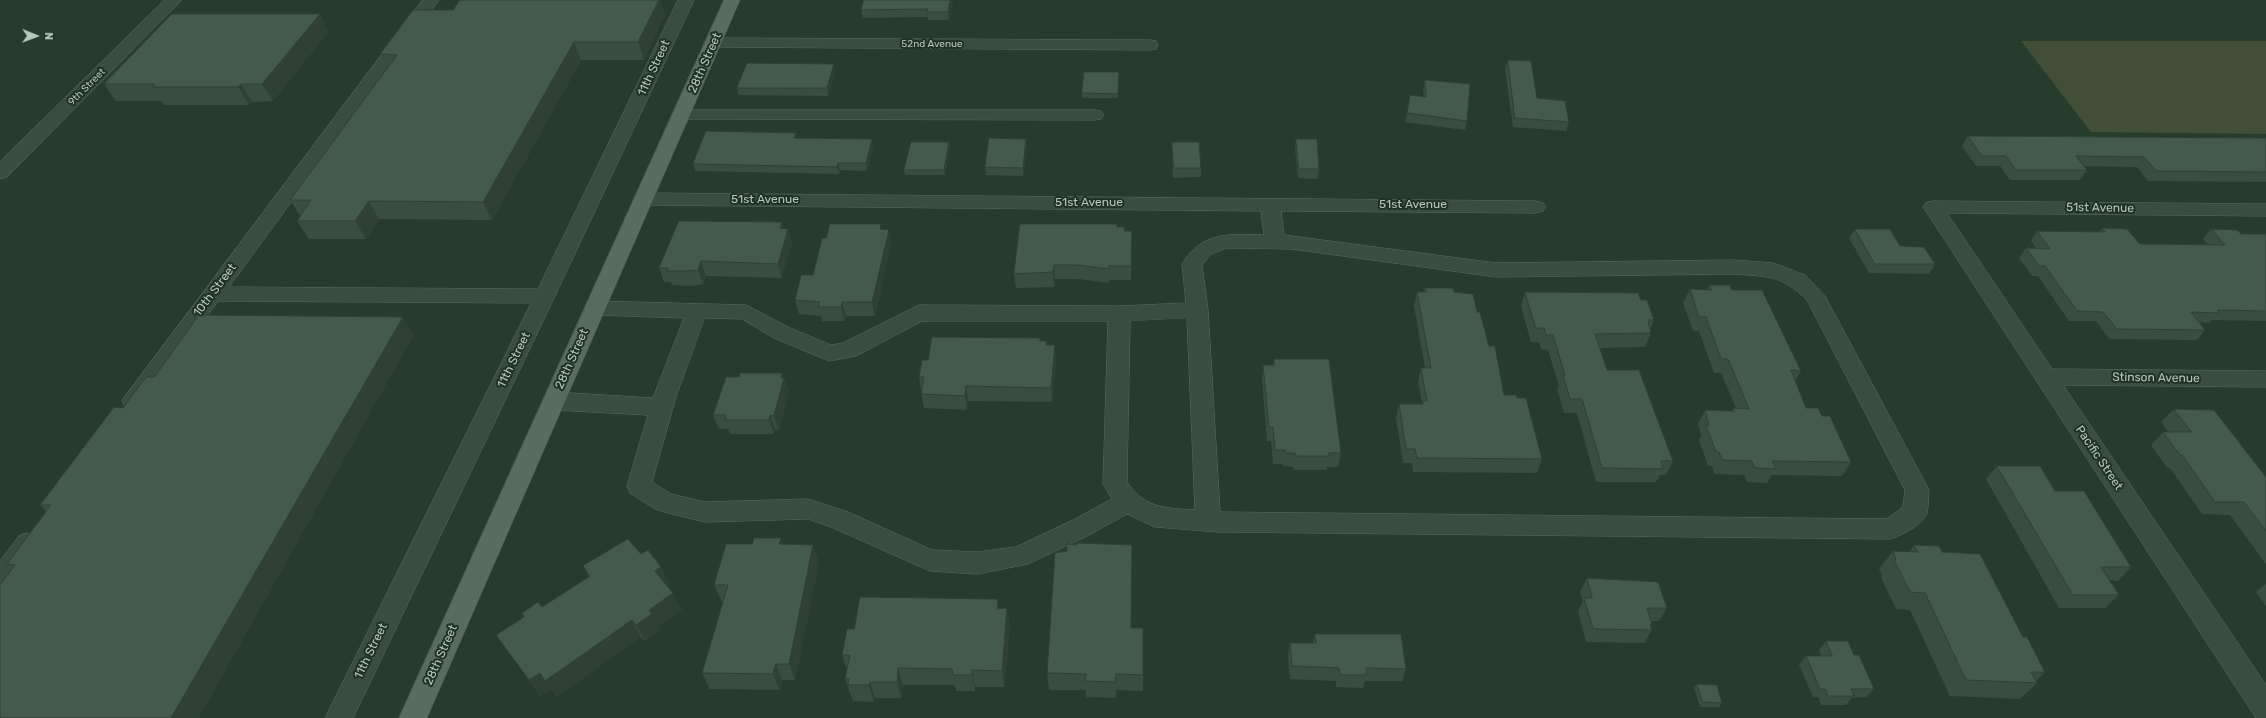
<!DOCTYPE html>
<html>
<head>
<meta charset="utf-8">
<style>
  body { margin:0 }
  #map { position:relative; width:2266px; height:718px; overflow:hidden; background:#283c2e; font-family:Rubik,sans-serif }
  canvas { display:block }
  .north { position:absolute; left:16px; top:16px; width:40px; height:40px; -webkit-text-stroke:3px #203125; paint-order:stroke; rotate:91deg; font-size:11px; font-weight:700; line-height:16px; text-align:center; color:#b7c7bd }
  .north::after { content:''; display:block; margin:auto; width:14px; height:18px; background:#b7c7bd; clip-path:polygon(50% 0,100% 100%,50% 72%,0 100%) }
</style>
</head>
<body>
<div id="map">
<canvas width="2266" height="718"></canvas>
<div class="north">N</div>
</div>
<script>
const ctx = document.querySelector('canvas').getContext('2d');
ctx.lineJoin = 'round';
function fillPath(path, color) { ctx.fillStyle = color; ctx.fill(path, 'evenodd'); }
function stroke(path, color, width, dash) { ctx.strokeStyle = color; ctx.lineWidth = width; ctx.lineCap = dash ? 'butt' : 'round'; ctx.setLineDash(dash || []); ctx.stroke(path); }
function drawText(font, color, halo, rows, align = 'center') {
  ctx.font = font + ' Rubik,sans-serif'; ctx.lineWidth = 4; ctx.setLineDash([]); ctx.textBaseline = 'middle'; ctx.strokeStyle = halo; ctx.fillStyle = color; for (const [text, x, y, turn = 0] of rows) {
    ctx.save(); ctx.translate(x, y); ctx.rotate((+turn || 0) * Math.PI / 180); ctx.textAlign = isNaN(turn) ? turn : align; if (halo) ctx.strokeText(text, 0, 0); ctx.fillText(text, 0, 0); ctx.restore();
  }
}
const green = new Path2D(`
  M2021,41H2266V134L2091,132Z`);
const minor = new Path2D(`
  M165,0H182L7,177L0,179V162Z
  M423,0H439L229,287L538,289L678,0H694L555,296L353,718H325L531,303L218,301L141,407L133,410L125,407L122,401Z
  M714,38L1150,40L1156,41L1158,45L1156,49L1150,50L708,47L706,43L708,39Z
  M681,110H1095L1101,111L1104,115L1101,119L1095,120L675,119L672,115L675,111Z
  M643,193L1536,201L1543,203L1546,207L1543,211L1536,213L1281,211L1284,235L1496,263L1733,260L1773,263L1805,275L1825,296L1929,490C1928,497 1929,506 1927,513C1923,525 1902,535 1891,539L1219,532L1155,527L1127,514L1091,534L1028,564L977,574L930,571L831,527L808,519L705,522L664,512L655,509L630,493L627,486L648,415L554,410L546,407L543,401L546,395L554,392L653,398L684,318L595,315L588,313L584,308L588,303L595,301L746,305L790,328L831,345L843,343L919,305L1119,306L1186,303L1182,264C1202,231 1230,234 1264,235L1261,211L643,205L636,203L633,199L636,195ZM1227,248L1292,249L1496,277L1733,274C1769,277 1780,274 1807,300L1905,490L1903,507L1887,519L1220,512L1208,310L1202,265L1210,255ZM705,318L742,319L774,338L829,361L856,356L922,321H1108L1103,484L1112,499L1073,520L1016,547L977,552L932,550L848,512L808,499L705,502L671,494L652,482L676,397ZM1187,318L1195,510C1166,508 1145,509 1127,482L1130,321Z
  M1933,201L2266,204V216L1947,213L2052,369L2266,371V387L2063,385L2266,685V718H2256L1926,211L1923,207L1926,203Z
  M28,533L37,536L41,543L9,588L0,591V561L19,536Z`);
const major = new Path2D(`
  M724,0H740L427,718H399Z`);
const wall = new Path2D(`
  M659,0H661L665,15L644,60H581L492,220L379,219L366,239H309L297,221L300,216L290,200L387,68L380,54Z
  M864,0H953L949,20H928V17L863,18L861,10Z
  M329,31L273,101L252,102L249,105H164L161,101H116L104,84Z
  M1508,60L1537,98L1569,122L1566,131L1513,127L1505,69Z
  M835,71L828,96L739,95L737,88Z
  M1119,77L1118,98H1082V93Z
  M1425,80L1467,121L1465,130L1405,122L1410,95L1424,97L1423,89Z
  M1968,136L2266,138V182L2148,181L2137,167L2083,166L2087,170L2080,180H2010L2000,166H1976L1962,146Z
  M797,138L873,146L867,171L840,170L839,174L695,171L693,164Z
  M1026,139L1027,147L1023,176L986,175L985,167Z
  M1296,139L1319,169L1317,179L1298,178L1295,149Z
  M949,142L950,147L945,175H905L904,170Z
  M1172,142L1201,168V177L1173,178L1172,151Z
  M1117,227L1125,231H1132L1131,280H1109V283L1078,279H1055L1054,287L1016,288L1014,274Z
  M2102,228L2140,244L2208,245L2203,239L2211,229L2241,234H2266V321L2212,320L2210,323L2199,322L2205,330L2197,340L2109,339L2096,321H2069L2038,276H2032L2019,258L2026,248H2036L2031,241L2037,231L2099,232Z
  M783,229H788L792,243L782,278L706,276L703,284L691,286L672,285L671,282H664L659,268Z
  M882,229L891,244L875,316H846L844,321H822L821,316L799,314L795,300L813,275L826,238Z
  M1855,229L1900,246L1935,264L1929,274L1869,273L1849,238Z
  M1709,285L1732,290L1801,371L1795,381L1806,408L1822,416L1851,462L1842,476L1772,475L1767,483L1747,482L1744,475L1714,474L1712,466H1708L1699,440L1701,436L1698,424L1705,410L1732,411L1733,408H1736L1721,373H1714L1699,331H1693L1683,303L1690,289H1707Z
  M1425,288L1454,292L1477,312L1504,395L1517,398L1542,459L1537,473L1413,472L1412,463H1403L1396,418L1399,404H1421L1422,403L1418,382L1421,368H1425L1414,306L1417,292H1424Z
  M1525,292L1641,300L1654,320L1650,329L1651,333L1645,347L1600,348L1607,370L1673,461L1666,475H1660L1656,482H1596L1577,413H1564L1557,389L1559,386L1548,350L1541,349L1539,342H1531L1521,306Z
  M414,335L12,569L7,564L46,511L40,505L123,408L154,377Z
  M1041,341L1046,345L1056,360L1052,402L968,401L967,410L924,408L921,394L922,391H921L919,377L928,360Z
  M1274,359L1341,453L1338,467H1327V470H1294L1293,467L1283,466V464H1273L1271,441H1267L1262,379L1263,365H1273Z
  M784,378L789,392L779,430L775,429L774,434H730L728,429H719L713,415Z
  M2174,409L2266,477V564L2230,515L2202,514L2170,468H2167L2151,445L2163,432H2168L2161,422Z
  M1997,466L2055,491L2131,567L2118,581L2110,580L2119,595L2105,608H2059L1986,479Z
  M783,544L819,562L795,680H782L780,690L710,689L702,673L723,602H722L714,585Z
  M1914,545L1942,552L2023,637L2045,672L2036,681L2037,683L2020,699L1950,696L1910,610L1896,609L1881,577L1882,575L1879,569L1893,551L1909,552Z
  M641,554L661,567L670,584L667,586L682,610L658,626L661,630L645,641L641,637L556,697L551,689L540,696L496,635L542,607L589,577L583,566Z
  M1587,578L1667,608L1659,621H1651L1652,624L1651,627L1652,630L1644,643L1586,642L1578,611L1583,601L1580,592Z
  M2266,584V606L2256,592Z
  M1007,608L1010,625L1004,687H975V691H956L955,685H903L901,698H875L874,702L853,701L845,679L847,670L842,655L854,629L999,609Z
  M1131,628H1143V691L1116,690V698L1086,697V690H1049L1047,673Z
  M1315,634L1406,669L1402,681H1365L1363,688L1336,687V681L1290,679L1288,656L1290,643H1313Z
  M1826,641L1854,655L1874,689L1866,697L1852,698L1846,705H1821L1818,697H1813L1799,665L1806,656H1821L1819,650Z
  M1697,684L1722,703L1719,707H1700L1694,688Z`);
const shadedWall = new Path2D(`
  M659,0H661L665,15L644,60L638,42Z
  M950,0H953L949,20L948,12Z
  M320,14L329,31L273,101L262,84Z
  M574,42L581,60L492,220L483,202Z
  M834,64L835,71L828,96L827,88Z
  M241,84L252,102L249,105L238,87Z
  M796,133L797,140L794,138Z
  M872,139L873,146L867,171L866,163Z
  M1026,139L1027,147L1023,176V168Z
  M949,142L950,147L945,175L944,170Z
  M838,163L840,170L839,174L837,167Z
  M369,201L379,219L366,239L355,221Z
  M782,222L786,237L780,228Z
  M788,229L792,243L782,278L778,264Z
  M889,230L891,244L875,316L872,302Z
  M701,261L706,276L703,284L698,270Z
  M1054,265L1055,279L1054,287L1053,272Z
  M842,302L846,316L844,321L841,307Z
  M403,317L414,335L199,718H171Z
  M1055,345L1056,360L1052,402L1051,388Z
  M782,373L784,379V378L789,392L779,430L774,416Z
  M966,386L968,401L967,410L965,396Z
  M770,415L775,429L774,434L769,420Z
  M781,538L787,555L779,544Z
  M813,545L819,562L795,680L789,664Z
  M661,567L670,584L663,588L655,571Z
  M673,593L682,610L658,626L661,630L645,641L636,625L649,610Z
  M998,599L1000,616L997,609Z
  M1007,608L1010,625L1004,687L1002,671Z
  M632,620L641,637L556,697L545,681Z
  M776,664L782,680L780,690L773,674Z
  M898,668L903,685L901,698L897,682Z
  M972,670L975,687V691L972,675Z
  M540,673L551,689L540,696L529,680Z
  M870,682L875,698L874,702L869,685Z`);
const building = new Path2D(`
  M460,0H659L638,42H574L483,202L369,201L355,221H297L311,200H290L397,55L380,54L413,10H453Z
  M864,0H950L948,12H927L928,9L861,10Z
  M172,14H320L262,84H241L238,87H152L155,84H104Z
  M1508,60L1531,61L1537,98L1565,101L1569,122L1515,118Z
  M747,63L834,64L827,88H737Z
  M1084,72H1119L1118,94L1082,93Z
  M1425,80L1470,84L1467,121L1407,113L1410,95L1426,97Z
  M706,131L796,133L794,138L872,139L866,163H838L837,167L693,164Z
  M1968,136L2266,138V172L2156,171L2144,157L2076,156L2087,170H2016L2006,156H1982Z
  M989,138L1026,139L1023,168L985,167Z
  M1296,139H1317L1319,169H1299Z
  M911,142H949L944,170H904Z
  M1172,142H1199L1201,168H1174Z
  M679,221L782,222L780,228L788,229L778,264L701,261L698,270L686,271H667L668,268H659Z
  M830,224H881L880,229L889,230L872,302H842L841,307H818L820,302L795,300L801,275H813L822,238H826Z
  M1020,224H1117V227H1125L1124,231H1132L1131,266H1109V269L1077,265H1054L1053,272L1014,274Z
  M2102,228L2127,229L2140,244L2225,245L2211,229L2237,230L2241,234H2266V311L2217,310L2219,313L2191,312L2205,330L2117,329L2103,312L2077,311L2045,266H2039L2026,248L2050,249L2037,231L2105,232Z
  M1855,229H1890L1900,246L1924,247L1935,264H1875Z
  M1709,285H1730L1732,290H1762L1801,371L1791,370L1806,408H1818L1822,416H1830L1851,462L1772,461L1776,469L1755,468L1752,461L1722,460L1719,452H1716L1706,426H1709L1705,410L1734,411L1733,408L1749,409L1728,359H1721L1706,317H1699L1690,289L1711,290Z
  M1425,288H1453L1454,292L1473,294L1477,312H1480L1489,346H1495L1504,395H1516L1517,398H1526L1542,459L1417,458L1415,449H1406L1399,404H1423L1422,401H1427L1421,368H1431L1417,292H1426Z
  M1525,292L1638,293L1641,300H1647L1654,320H1648L1651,333L1595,334L1607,370H1639L1673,461H1661L1663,469L1602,468L1582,399H1570L1563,375H1565L1553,335H1546L1544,328H1536Z
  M199,315L403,317L171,718H0V585L15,565L7,564L51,505H40L114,407L123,408L146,377H154Z
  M932,337L1040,338V341H1046V345H1055L1051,388L966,386L965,396L921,394L924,377H919L922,360H928Z
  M1274,359H1329L1341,453H1329V456H1296L1295,453H1285V450H1275L1273,427H1269L1263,365H1274Z
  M740,373H782L781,378H784L774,416L770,415L769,420H725L726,415H713L726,377H739Z
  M2174,409L2214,410L2266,477V531L2244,502H2215L2182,455H2180L2163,432H2191Z
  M1997,466H2040L2055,491H2084L2131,567H2101L2119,595H2073Z
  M754,538H781L779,544L813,545L789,664H776L773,674L702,673L728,585H714L726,544H752Z
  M628,539L641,554L648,550L661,567L655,571L673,593L649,610L652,614L636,625L632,620L545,681L540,673L529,680L496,635L524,617L522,613L538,602L542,607L590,576L583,566Z
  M1076,543L1132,545L1131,628H1143V675L1116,674L1115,682L1085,681L1086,674L1047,673L1055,553L1067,551V544L1076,545Z
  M1914,545L1939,546L1942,552L1980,554L2023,637H2027L2045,672H2031L2037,683L1966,680L1925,593L1910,592L1894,560H1896L1893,551L1918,552Z
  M1587,578L1658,582L1667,608H1647L1652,624H1650L1652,630L1593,629L1584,598H1592Z
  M860,597L998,599L997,609L1007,608L1002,671L972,670V675H953L952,669L898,668L897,682H870L869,685H848L849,679H845L850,655H842L847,629H854Z
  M1315,634H1401L1406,669L1366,668V675H1340L1339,668L1292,666L1290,643H1316Z
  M1826,641H1848L1854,655H1859L1874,689H1851L1854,696H1828L1825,689H1820L1806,656H1832Z
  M1697,684L1717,685L1722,703L1703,702Z`);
const farStreetnames = [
  ["52nd Avenue",932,44],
  ["9th Street",87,87,-45]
];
const streetNames = [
  ["28th Street",705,63,-66],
  ["11th Street",654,68,-65],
  ["51st Avenue",765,200],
  ["51st Avenue",1089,203],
  ["51st Avenue",1413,205],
  ["51st Avenue",2100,208,1],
  ["10th Street",215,290,-53],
  ["28th Street",572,359,-66],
  ["11th Street",514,360,-64],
  ["Stinson Avenue",2156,378,1],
  ["Pacific Street",2099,458,56],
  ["11th Street",371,651,-64],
  ["28th Street",441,655,-66]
];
fillPath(green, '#424e37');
stroke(minor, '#5c6c61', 1);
stroke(major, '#47584d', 1);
fillPath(minor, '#3b4c40');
fillPath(major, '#596c5f');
fillPath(wall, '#3a4e40');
fillPath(shadedWall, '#304034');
fillPath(building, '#445b4b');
stroke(building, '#304034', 1);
drawText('10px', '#b7c7bd', '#203125', farStreetnames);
drawText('12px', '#b7c7bd', '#203125', streetNames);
</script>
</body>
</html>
